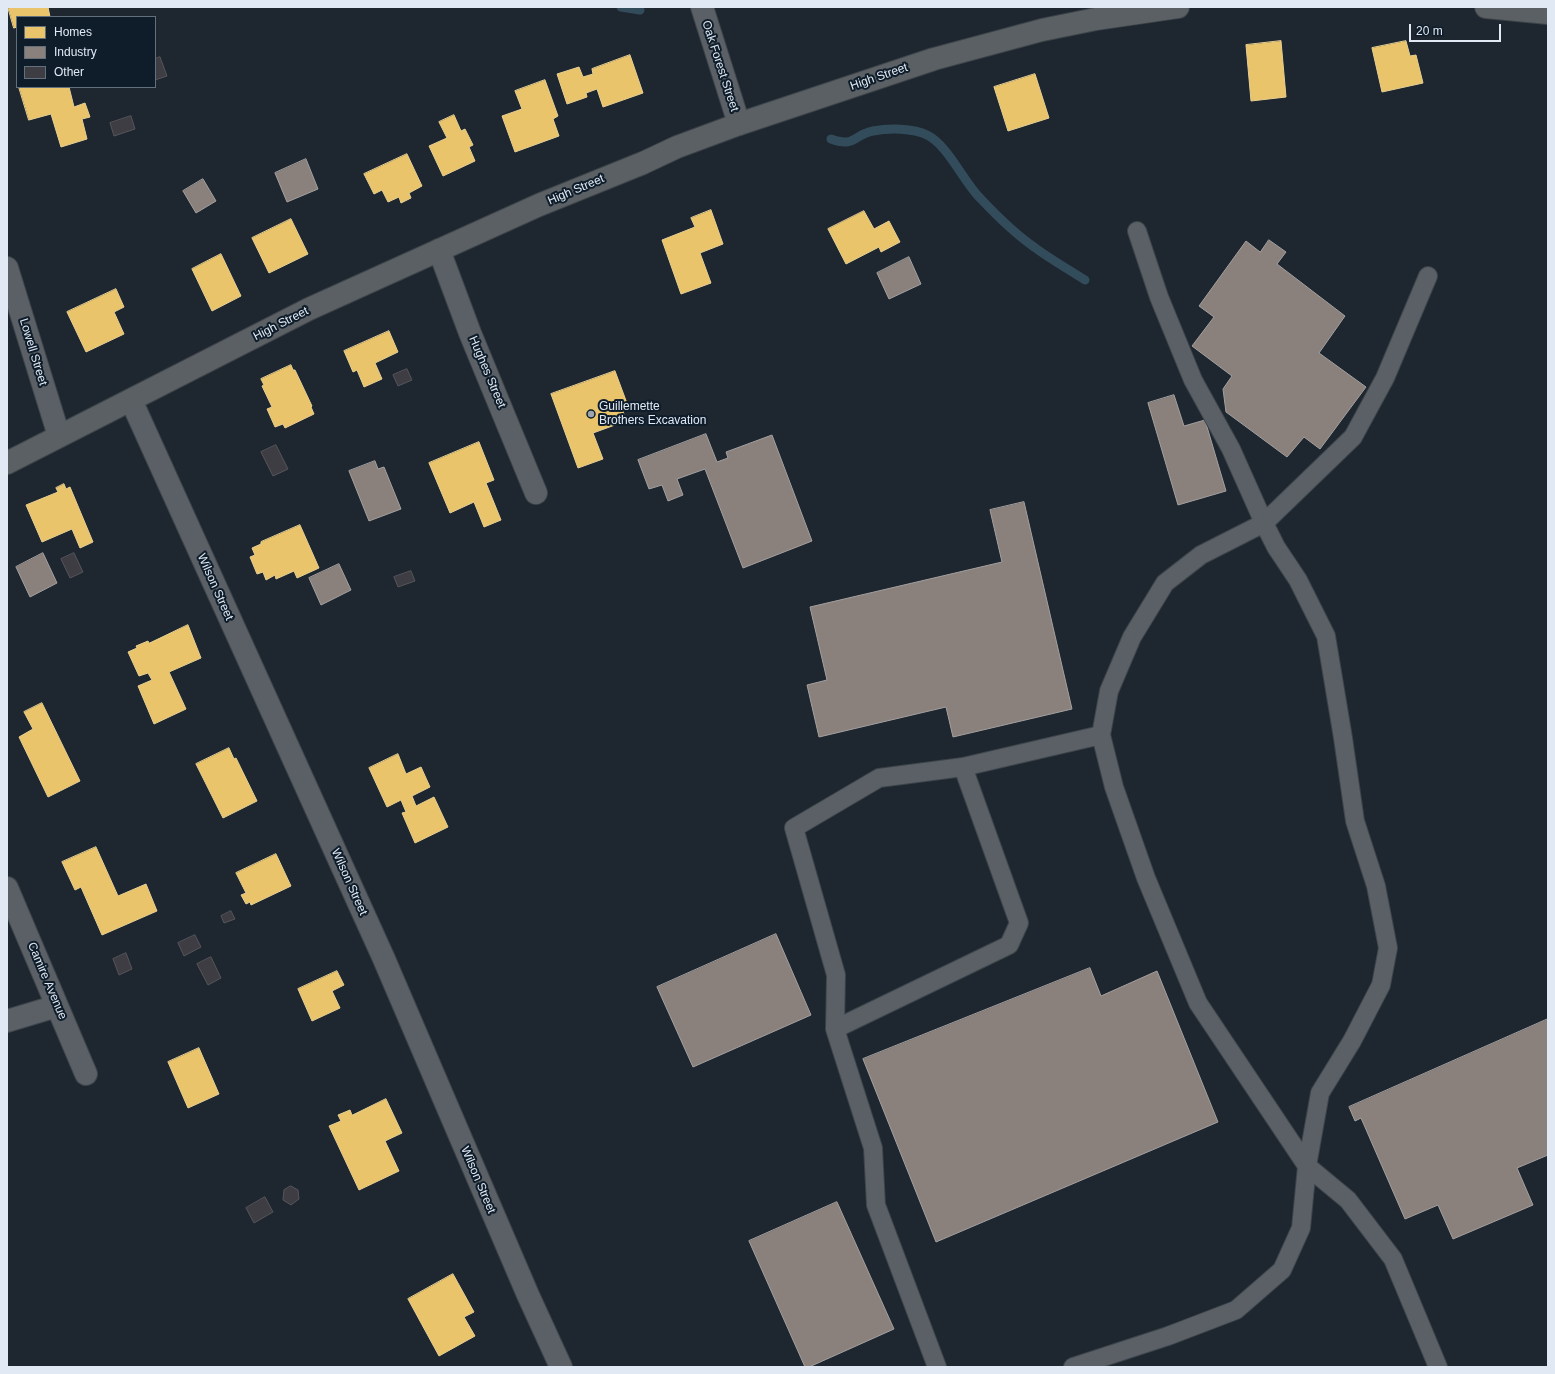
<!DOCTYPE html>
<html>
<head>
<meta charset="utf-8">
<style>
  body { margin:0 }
  #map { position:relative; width:1555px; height:1374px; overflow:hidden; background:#1e272f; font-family:Helvetica,sans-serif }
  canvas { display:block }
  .frame { position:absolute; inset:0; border:8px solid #e1eaf4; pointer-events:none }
  .legend { position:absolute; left:16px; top:16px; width:140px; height:72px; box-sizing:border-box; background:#0f1d2b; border:1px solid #636f7b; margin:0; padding:5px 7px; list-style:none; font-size:12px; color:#e1eaf4 }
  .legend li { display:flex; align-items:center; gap:8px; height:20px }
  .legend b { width:20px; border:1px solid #636f7b }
  .scale { position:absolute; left:1409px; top:24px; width:92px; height:18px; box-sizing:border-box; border:2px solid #e1eaf4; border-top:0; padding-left:5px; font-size:12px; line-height:14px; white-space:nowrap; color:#e1eaf4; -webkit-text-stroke:3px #0f1d2b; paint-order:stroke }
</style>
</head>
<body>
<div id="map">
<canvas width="1555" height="1374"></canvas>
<div class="frame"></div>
<ul class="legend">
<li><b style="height:11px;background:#e9c46a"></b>Homes</li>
<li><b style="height:11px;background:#8a817c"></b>Industry</li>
<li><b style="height:11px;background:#3e3d43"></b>Other</li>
</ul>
<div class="scale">20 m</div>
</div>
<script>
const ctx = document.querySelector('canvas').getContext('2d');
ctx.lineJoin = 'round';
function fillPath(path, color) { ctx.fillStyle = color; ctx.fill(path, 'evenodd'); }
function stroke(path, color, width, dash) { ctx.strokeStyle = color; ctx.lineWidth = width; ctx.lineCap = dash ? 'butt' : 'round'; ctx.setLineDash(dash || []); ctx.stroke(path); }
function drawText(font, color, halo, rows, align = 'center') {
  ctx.font = font + ' Helvetica,sans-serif'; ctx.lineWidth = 4; ctx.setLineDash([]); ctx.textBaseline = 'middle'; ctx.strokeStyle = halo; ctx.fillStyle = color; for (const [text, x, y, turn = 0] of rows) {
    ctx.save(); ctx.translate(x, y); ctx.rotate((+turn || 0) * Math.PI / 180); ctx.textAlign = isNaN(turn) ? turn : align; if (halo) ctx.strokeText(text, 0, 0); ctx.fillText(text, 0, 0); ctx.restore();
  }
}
const homes = new Path2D(`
  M8,7H48L50,17H17V27L14,28Z
  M1281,41L1286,97L1251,101L1246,45Z
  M1406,41L1410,56L1416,55L1423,83L1382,92L1372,48Z
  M630,55L643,93L603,107L597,89L586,93L587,97L567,104L557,74L579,67L583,77L593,74L592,69Z
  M1035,74L1049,118L1008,131L994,87Z
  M545,80L558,116L553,119L559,136L515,152L502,116L522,109L515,91Z
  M19,87H69L74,107L85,103L90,117L82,119L87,139L61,147L51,114L29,120Z
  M454,115L461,131L465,129L473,145L469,147L475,161L443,176L429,146L447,138L439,122Z
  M407,154L422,186L409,193L411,198L401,203L399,197L388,202L382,190L374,194L364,174Z
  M711,210L723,244L700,253L711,283L681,294L662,240L695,227L691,218Z
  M864,211L874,229L889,221L900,242L881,252L879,247L846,264L828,229Z
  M291,219L308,254L269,273L252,238Z
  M221,254L241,296L212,311L192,269Z
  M116,289L124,307L114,312L124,334L86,352L67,312Z
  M389,331L398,352L375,363L382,379L364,387L357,370L353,372L344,351Z
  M291,365L293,370H295L312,406L311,407L314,414L285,428L283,424L275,427L267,409L272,407L262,386L264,385L261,379Z
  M615,371L628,406L622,408L626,421L593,433L603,459L578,468L551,394Z
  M479,442L494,480L486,483L501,520L484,527L474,502L450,513L429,463Z
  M64,484L66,489L70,487L93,542L80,548L72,529L42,542L26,505L58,492L56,488Z
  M300,525L319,568L297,578L294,571L276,579L275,575L266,580L263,572L257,574L250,557L255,555L252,548L261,544V542Z
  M188,625L201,658L169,672L186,709L154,724L138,686L152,680L148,673L139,676L128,652L137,648L136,646L148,641L149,643Z
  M42,703L80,781L48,797L19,737L33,729L24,712Z
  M229,748L234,759L236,758L257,801L223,818L196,764Z
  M398,754L406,774L421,767L430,787L412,796L416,806L434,797L448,827L415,843L402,813L406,812L401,800L387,807L369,768Z
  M96,847L118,896L146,884L157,911L102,935L81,887L75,890L62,862Z
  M276,854L291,886L251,905L250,902L246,904L241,895L246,893L236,873Z
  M337,971L344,985L332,991L340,1008L312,1021L298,989Z
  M199,1048L219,1094L188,1108L168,1062Z
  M386,1099L402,1133L385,1141L399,1171L359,1190L329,1126L341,1121L338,1115L350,1110L352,1115Z
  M453,1274L474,1312L464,1317L475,1336L439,1356L408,1299Z`);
const industry = new Path2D(`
  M306,159L318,189L287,202L275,173Z
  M203,179L216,201L196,213L183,191Z
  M1269,240L1286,252L1277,264L1345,316L1319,353L1366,387L1320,449L1304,437L1287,457L1226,412L1223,389L1232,376L1192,346L1214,317L1199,306L1246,241L1260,252Z
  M909,257L921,284L889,299L877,273Z
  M1174,395L1184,426L1205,420L1226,491L1178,505L1148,403Z
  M706,434L717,462L728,458L726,452L772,435L812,541L743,568L705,469L677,479L683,495L668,501L662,485L649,489L638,460Z
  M375,461L378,469L384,467L401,509L369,521L349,471Z
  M1024,502L1072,709L953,737L946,707L819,737L807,685L827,680L810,607L1002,562L990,510Z
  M43,553L57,583L30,597L16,567Z
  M339,564L351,590L321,605L309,578Z
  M776,934L811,1015L693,1067L657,987Z
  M1090,968L1101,996L1157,971L1218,1122L936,1242L863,1059Z
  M1548,1019V1155L1517,1168L1533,1205L1453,1239L1438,1205L1405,1219L1361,1118L1355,1121L1349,1107Z
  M837,1202L894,1329L809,1367H805L749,1241Z`);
const stream = new Path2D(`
  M621,7L640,10
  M831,139C856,148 854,134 873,131C889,128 913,128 927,135C948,145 963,181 980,198C996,215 1014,233 1034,247C1050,259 1068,269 1085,280`);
const building = new Path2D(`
  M160,57L167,76L155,80V59Z
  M131,116L135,129L114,136L110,123Z
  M407,369L412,380L398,386L393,375Z
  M276,445L288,469L273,476L261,452Z
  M74,553L83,572L70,578L61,559Z
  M411,571L415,581L398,587L394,577Z
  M231,911L235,919L224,923L221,916Z
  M195,935L201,947L184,956L178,943Z
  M126,953L132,969L119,975L113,959Z
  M211,957L221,978L208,985L197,964Z
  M291,1186L298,1190L299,1199L291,1205L283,1200L284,1190Z
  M265,1197L273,1212L254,1223L246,1208Z`);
const lane = new Path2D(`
  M1137,231L1159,297L1193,380L1231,449L1264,523L1353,437L1385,378L1428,276
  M1101,735L1114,787L1146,878L1198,1003L1307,1166L1348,1200L1393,1259L1438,1367
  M835,1029L1009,945L1019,923L963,767
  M937,1367L876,1205L873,1148L835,1029L836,975L794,828L879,778L963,767L1101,735L1109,691L1132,637L1165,583L1201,555L1264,523L1276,547L1298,580L1326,636L1343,738L1355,821L1376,886L1388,948L1381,985L1352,1041L1320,1093L1307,1166L1301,1228L1282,1270L1236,1310L1168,1336L1073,1367`);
const street = new Path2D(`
  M702,7L739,124
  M439,250L470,333L536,493
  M7,268L59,436
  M131,400L384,959L528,1295L561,1367
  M7,888L86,1074
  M7,1021L57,1006`);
const secondary = new Path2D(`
  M1486,7L1548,13
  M7,463L309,309L539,205L643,163L677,147L739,124L934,59L1042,30L1096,19L1178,7`);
const markers = [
  [591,414,4,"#9da6af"]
];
const streetNames = [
  ["Oak Forest Street",720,66,72],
  ["High Street",879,77,-19],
  ["High Street",576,190,-23],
  ["High Street",281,324,-27],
  ["Lowell Street",33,352,73],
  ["Hughes Street",487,372,67],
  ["Wilson Street",215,587,66],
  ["Wilson Street",349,882,66],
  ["Camire Avenue",47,981,67],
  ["Wilson Street",478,1180,67]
];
const poiNames = [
  ["Guillemette",599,407],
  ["Brothers Excavation",599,421]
];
fillPath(homes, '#e9c46a');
stroke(homes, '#e7cf93', 1);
fillPath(industry, '#8a817c');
stroke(industry, '#a4a0a0', 1);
stroke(stream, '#334c5c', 9);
fillPath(building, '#3e3d43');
stroke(building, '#56555b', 1);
stroke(lane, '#3d444a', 20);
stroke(street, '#3d444a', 24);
stroke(secondary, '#3d444a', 24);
stroke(lane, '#5a6066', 18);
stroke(street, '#5a6066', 22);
stroke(secondary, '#5b6064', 22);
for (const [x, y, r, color] of markers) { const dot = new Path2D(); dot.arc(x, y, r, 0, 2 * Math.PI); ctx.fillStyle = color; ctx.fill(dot); stroke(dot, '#0f1d2b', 1.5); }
drawText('12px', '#e1eaf4', '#0f1d2b', streetNames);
drawText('12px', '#e1eaf4', '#0f1d2b', poiNames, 'left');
</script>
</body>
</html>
